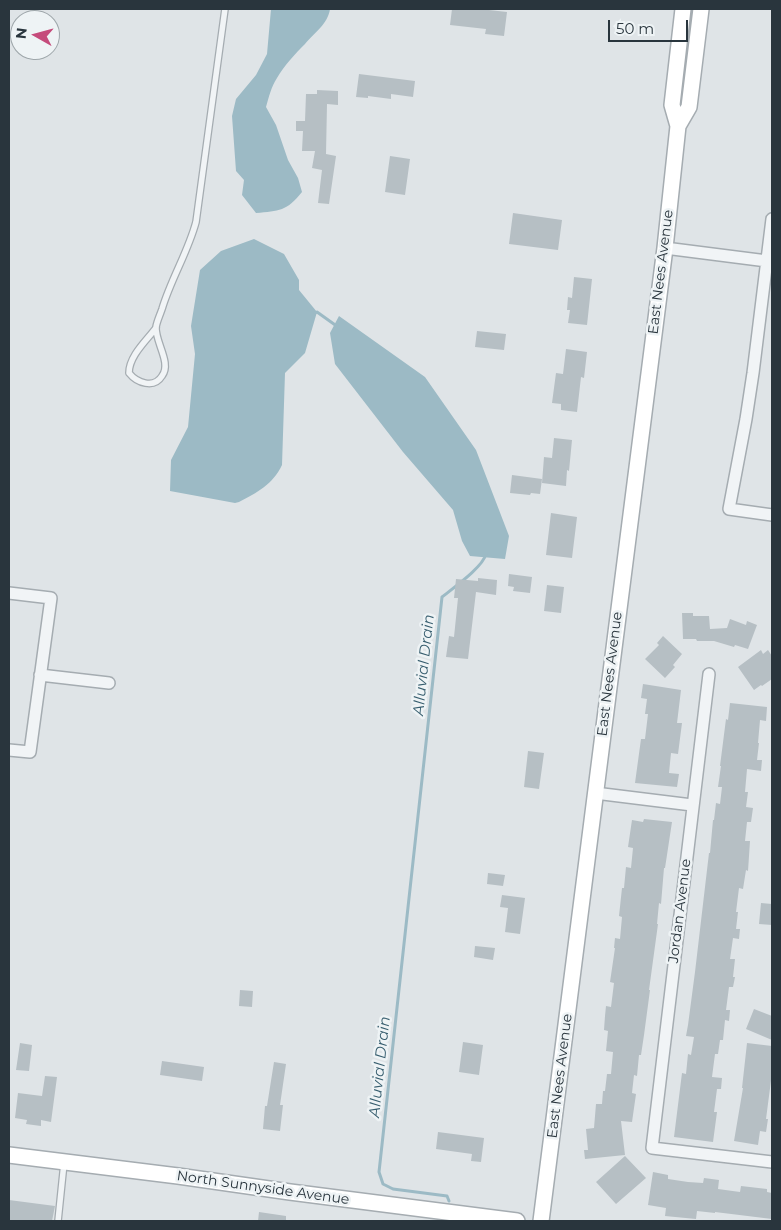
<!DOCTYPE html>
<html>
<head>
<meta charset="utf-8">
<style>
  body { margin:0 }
  #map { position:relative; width:781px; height:1230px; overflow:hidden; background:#dfe4e7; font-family:Montserrat,sans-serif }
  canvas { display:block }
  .frame { position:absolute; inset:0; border:10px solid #29353d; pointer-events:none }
  .north { position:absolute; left:10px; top:10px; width:50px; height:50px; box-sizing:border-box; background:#eef3f5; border:1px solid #9fa7ab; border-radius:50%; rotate:277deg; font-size:14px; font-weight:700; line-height:20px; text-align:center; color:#29353d }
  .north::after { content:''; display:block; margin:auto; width:18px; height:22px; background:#c54b7b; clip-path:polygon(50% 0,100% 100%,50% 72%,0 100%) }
  .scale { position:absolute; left:608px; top:20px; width:80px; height:22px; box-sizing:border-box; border:2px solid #29353d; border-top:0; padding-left:6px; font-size:15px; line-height:18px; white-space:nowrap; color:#29353d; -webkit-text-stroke:4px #eef3f5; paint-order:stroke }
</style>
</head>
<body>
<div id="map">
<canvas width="781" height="1230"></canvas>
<div class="frame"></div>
<div class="north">N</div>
<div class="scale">50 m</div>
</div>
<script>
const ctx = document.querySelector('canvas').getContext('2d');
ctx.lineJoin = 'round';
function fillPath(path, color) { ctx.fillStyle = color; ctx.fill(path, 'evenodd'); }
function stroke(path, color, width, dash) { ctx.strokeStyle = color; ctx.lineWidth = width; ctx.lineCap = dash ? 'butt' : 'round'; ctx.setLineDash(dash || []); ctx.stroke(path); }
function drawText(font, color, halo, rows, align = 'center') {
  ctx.font = font + ' Montserrat,sans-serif'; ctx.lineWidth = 5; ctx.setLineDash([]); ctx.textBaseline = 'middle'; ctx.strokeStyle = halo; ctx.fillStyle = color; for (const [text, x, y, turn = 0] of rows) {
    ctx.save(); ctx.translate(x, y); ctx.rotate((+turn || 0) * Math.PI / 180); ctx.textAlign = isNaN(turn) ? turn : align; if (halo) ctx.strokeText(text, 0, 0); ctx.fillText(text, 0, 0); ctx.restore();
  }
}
const water = new Path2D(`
  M271,9H330C328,24 314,33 305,44C295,54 284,66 277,78C271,87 269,97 266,107L276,125L288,160L298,178L302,192C287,211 279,211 256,213L242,195L244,180L236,171L232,116L236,99L256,75L267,54Z
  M254,239L284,254L299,280V290L317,312L305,353L285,373L282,465C273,484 257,493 239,502L235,503L170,491L171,460L188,427L195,354L191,326L200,270L221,251Z
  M339,316L425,377L476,450L509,536L505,559L470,556L462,541L453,510L403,452L335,364L330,333Z`);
const stream = new Path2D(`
  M315,313L317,312L338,327
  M449,1201L447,1196L393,1189L383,1184L379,1172L442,597C453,588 483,567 486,554
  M446,1221V1220`);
const building = new Path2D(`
  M452,9H480L507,12L504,36L485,34L486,29L450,25Z
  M359,74L415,81L413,97L391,94V99L368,96V98L356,97Z
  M317,90L338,91V105L327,104L326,154L336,156L329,204L318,203L322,170L312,168L315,151H302L303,131H296V121H305L306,94H317Z
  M390,156L410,159L405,195L385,192Z
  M513,213L562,220L558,250L509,244Z
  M574,277L592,279L587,325L568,323L570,310H567L568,297L572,298Z
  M477,331L506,334L504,350L475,347Z
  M566,349L587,352L584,378L581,377L577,412L561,410V404L552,403L556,373L563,374Z
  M554,438L572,440L569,471L567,470L566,486L542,483L544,457L552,458Z
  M512,475L542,479L540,494L531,493L530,495L510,493Z
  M551,513L577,517L572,558L546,555Z
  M509,574L532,577L530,593L513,591L514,587L508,586Z
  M478,578L497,580L496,595L476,592L468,659L446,657L449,636L454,637L458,598H454L456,579L478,581Z
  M547,585L564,587L561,613L544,611Z
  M682,613H693V616H709L710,629L727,628L730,619L746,625L747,621L757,625L748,649L735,645L734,647L714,641H697L696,639H683Z
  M663,636L682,654L673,665L675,667L665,678L645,659L659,645L657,643Z
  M761,650L763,654L768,650L772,656V679L762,686L761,685L754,690L738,667Z
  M643,684L681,690L677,723H682L678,754L671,753L669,773L679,774L677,787L635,783L641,739H645L648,714H645L647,699L641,698Z
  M730,703L767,707L766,721L760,720L758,743H759L757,760H762L761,771L747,769L745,792H748L746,807L753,808L751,822H747L745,841H750L748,871L746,870L743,889L739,888L736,912H738L736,929H740L739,939L733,938L730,959H735L733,977H735L733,987H729L726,1010H730L729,1021L725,1020L723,1040H720L718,1054H715L712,1077L722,1078L721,1089H717L714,1112H717L713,1142L674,1137L682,1073L686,1074L688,1054L691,1055L694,1037L686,1036L688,1025L695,972L709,853H710L713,820H714L716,803L720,804L722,787H718L721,766H720L726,719L728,720Z
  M528,751L544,753L539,789L524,787Z
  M644,819L672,822L665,868H664L661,904L659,903L657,924H658L649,990H650L644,1035L641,1055H639L637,1076L634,1075L632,1093L636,1094L632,1122L621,1121L625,1155L585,1159L584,1150H588L586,1129L594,1128L596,1104H602L603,1091H605L607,1074H611L613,1052L606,1051L608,1031L604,1030L605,1016L606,1006L611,1007L614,983L610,982L615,948H614L615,938L620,939L622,917L619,916L622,888H624L626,867L631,868L633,848L628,847L632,820L643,822Z
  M488,873L505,875L503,886L487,884Z
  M502,895L525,898L520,934L505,932L508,908L500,907Z
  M761,903L772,904V925L759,924Z
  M475,946L495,948L493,960L474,957Z
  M240,990L253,991L252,1007L239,1006Z
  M754,1009L772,1016V1040L746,1029Z
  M463,1042L483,1045L479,1075L459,1072Z
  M20,1043L32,1045L29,1071L16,1070Z
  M747,1043L772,1046L771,1056H772V1073L766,1119H768L766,1132L760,1131L758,1145L734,1141L743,1088H742Z
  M162,1061L204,1067L202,1081L160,1075Z
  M274,1062L286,1064L280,1105H283L280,1131L263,1129L265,1106H267Z
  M45,1076L57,1077L51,1122L41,1120V1126L26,1124L27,1120L15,1118L18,1093L42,1096Z
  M438,1132L484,1138L481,1162L471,1161L472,1154L436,1149Z
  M625,1156L646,1178L616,1204L596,1182Z
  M653,1172L668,1175V1179L688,1182L703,1183L704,1178L719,1180L718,1189L740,1192L741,1186L767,1189V1192L772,1193V1219L715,1212V1213L697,1211L696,1219L665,1216L666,1208L648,1205Z
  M9,1200L55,1206L52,1221L9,1220Z
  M259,1212L286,1216V1221H258Z`);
const lane = new Path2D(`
  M156,328C146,341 129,356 129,373C137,383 154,389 162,376C172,363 155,342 156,327C157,321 160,315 162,309C171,279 188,252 196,222L225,9
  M58,1221L64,1163`);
const street = new Path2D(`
  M772,219L753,373L746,419L729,509L772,515
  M665,248L767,261
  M9,593L51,598L30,752L9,750
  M709,674L652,1148L772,1162
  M40,675L109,683
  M595,793L692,805`);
const secondary = new Path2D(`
  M678,126L689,107L701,9
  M9,1155L178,1176L290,1192L517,1221
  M541,1221L665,248L678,126L672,105L683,9`);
const streetNames = [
  ["East Nees Avenue",661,272,-83],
  ["East Nees Avenue",610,674,-83],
  ["Jordan Avenue",680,911,-83],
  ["East Nees Avenue",560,1076,-83],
  ["North Sunnyside Avenue",263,1188,8]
];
const waterNames = [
  ["Alluvial Drain",424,665,-84],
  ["Alluvial Drain",380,1067,-84]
];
fillPath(water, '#9cbac5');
stroke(stream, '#9cbac5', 3);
fillPath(building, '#b6bfc4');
stroke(lane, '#a5acb1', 8);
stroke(street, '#a5acb1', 14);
stroke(secondary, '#a5acb1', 18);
stroke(lane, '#f1f4f6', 5.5);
stroke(street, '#f1f4f6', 11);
stroke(secondary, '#fff', 15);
drawText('14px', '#29353d', '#eef3f5', streetNames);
drawText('italic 15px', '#365d6e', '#eef3f5', waterNames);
</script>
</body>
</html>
